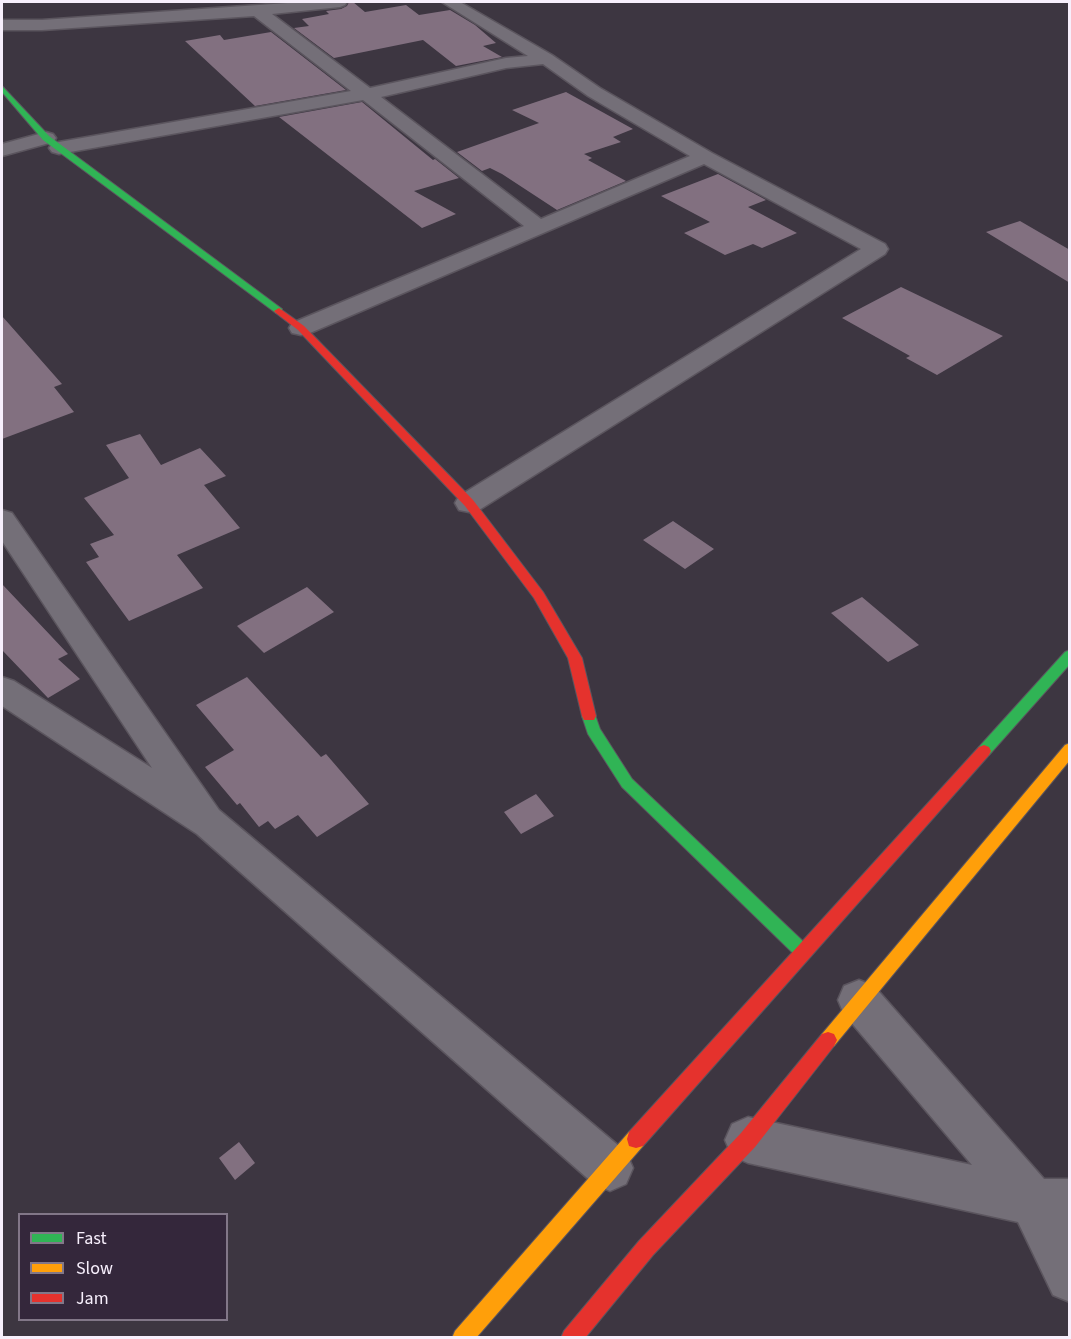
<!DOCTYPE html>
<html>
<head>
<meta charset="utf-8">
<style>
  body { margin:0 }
  #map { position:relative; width:1071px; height:1339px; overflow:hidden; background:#3d3641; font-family:"Source Sans 3",sans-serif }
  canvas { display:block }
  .frame { position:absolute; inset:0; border:3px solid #f7effc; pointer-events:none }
  .legend { position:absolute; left:18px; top:1213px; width:210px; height:108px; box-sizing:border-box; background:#34273b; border:2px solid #827788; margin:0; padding:8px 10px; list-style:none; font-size:18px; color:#f7effc }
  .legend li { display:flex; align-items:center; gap:12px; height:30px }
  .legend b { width:30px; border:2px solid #827788 }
</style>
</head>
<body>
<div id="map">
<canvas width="1071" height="1339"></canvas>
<div class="frame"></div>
<ul class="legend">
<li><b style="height:8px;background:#30b455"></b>Fast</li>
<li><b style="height:8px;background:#ff9f0a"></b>Slow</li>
<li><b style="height:8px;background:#e5322d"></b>Jam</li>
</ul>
</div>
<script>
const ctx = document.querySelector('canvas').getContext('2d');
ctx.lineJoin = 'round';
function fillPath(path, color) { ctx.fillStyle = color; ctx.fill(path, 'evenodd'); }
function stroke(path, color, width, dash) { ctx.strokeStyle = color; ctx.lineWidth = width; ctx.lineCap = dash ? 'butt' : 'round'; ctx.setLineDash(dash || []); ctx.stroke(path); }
const building = new Path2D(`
  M349,2H353L365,12L406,5L419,15L450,10L475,25L496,43L483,46L502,57L456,66L423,40L334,58L294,28L309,26L302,19L329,14L326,11L341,9L347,6Z
  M271,32L346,90L255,106L185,41L220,35L224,40Z
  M566,92L633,129L613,137L621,142L584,154L592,158L588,160L626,181L557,210L502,174L490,168L482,171L457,152L539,123L512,110Z
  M362,102L433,160L435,159L459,178L414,191L456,214L422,228L279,117Z
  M718,174L766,200L748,207L797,233L762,248L753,244L725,255L684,233L710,222L661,196Z
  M1020,221L1070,250V283L986,232Z
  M901,287L1003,336L937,375L906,358L910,356L842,318Z
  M2,316L62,384L54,387L74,412L2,439Z
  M140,434L161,465L200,448L226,476L204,485L240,528L177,555L203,588L129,621L86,562L99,557L90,544L114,535L84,498L129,478L106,445Z
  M673,521L714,549L685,569L643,540Z
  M2,584L68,654L58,659L80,679L48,698L2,650Z
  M307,587L334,612L264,653L237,626Z
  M862,597L919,645L888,662L831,613Z
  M247,677L321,757L326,754L369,804L317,837L298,815L275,829L268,821L259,827L240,803L237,805L205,767L234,750L196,705Z
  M536,794L554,816L521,834L504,812Z
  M239,1142L255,1163L235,1180L219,1158Z`);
const street = new Path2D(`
  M302,2H347L345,5L340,7L272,14L370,88L506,58L528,56L442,2H460L552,55L600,88L712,153L885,244L888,249L885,254L479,510L469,512L459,510L455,503L459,496L861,249L704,164L310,333L301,335L292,333L289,328L292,323L524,226L363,100L59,154L52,152L49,148L52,144L59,142L351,91L254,16L42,30H2V20H42ZM543,64L588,96L690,156L541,219L381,97L506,68Z
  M46,132L53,134L56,138L53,142L2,156V144Z
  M2,510L12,513L219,810L626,1152L633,1168L626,1184L610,1191L594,1184L197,834L2,706V677L14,681L152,768L2,541Z
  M859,980L874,986L1044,1179H1070V1302L1053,1295L1018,1222L748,1163L732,1156L725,1140L732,1124L748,1117L972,1165L844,1014L838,1000L844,986Z`);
const fast = new Path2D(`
  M2,86L49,136L282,309V313H276L43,140L2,92Z
  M1070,650V664L989,755H979L977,751L979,747L1065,652Z
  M589,711L594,712L600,729L632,779L809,947L811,952L809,957L803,960L797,957L622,787L588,734L582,716L584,712Z`);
const slow = new Path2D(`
  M1070,743V760L834,1046L828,1048L822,1046L819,1040L822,1034L1065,745Z
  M636,1130L643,1132L645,1139L643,1146L476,1338H452L455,1331L629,1132Z`);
const jam = new Path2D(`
  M279,308L304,326L473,500L543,592L582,658L596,716L594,720H584L582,716L568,658L534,598L465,506L298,330L276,313L274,311Z
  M984,745L989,747L991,751L989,755L643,1146L636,1148L629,1146L627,1139L629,1132L979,747Z
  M828,1032L834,1034L837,1040L834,1046L755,1147L653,1255L585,1338H561L564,1331L639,1241L741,1133L822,1034Z`);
fillPath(building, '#827080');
stroke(street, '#5b555e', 3);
stroke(fast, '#5b555e', 2);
stroke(slow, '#5b555e', 2);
stroke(jam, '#5b555e', 2);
fillPath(street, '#746f78');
fillPath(fast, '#30b455');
fillPath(slow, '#ff9f0a');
fillPath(jam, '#e5322d');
</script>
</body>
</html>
